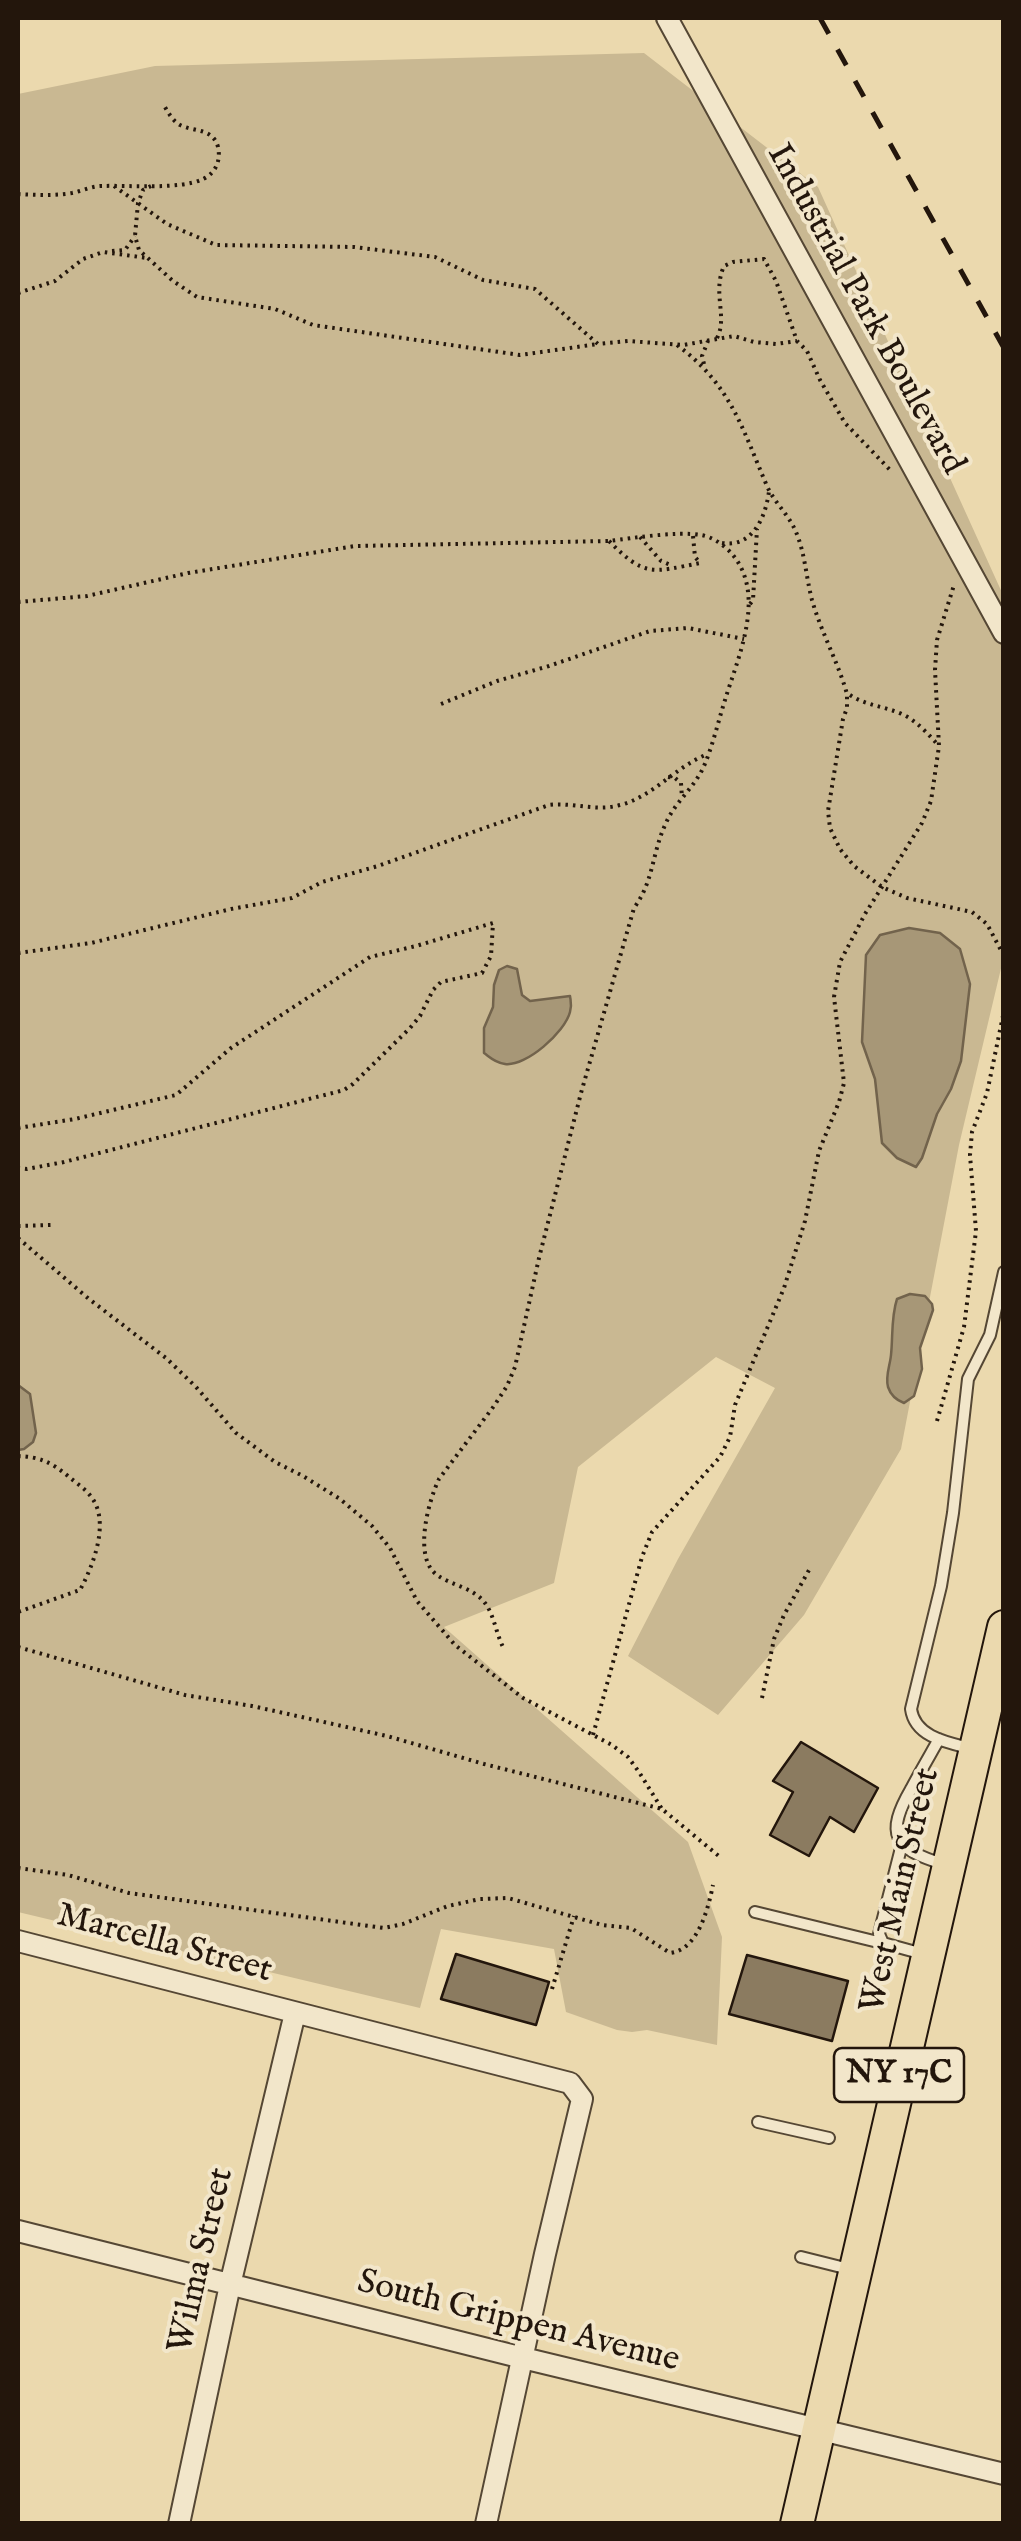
<!DOCTYPE html>
<html>
<head>
<meta charset="utf-8">
<style>
  body { margin:0 }
  #map { position:relative; width:1021px; height:2541px; overflow:hidden; background:#ebd9ae; font-family:"IM FELL English",serif }
  canvas { display:block }
  .frame { position:absolute; inset:0; border:20px solid #23160c; pointer-events:none }
</style>
</head>
<body>
<div id="map">
<canvas width="1021" height="2541"></canvas>
<div class="frame"></div>
</div>
<script>
const ctx = document.querySelector('canvas').getContext('2d');
ctx.lineJoin = 'round';
function fillPath(path, color) { ctx.fillStyle = color; ctx.fill(path, 'evenodd'); }
function stroke(path, color, width, dash) { ctx.strokeStyle = color; ctx.lineWidth = width; ctx.lineCap = dash ? 'butt' : 'round'; ctx.setLineDash(dash || []); ctx.stroke(path); }
function drawText(font, color, halo, rows, align = 'center') {
  ctx.font = font + ' "IM FELL English",serif'; ctx.lineWidth = 8; ctx.setLineDash([]); ctx.textBaseline = 'middle'; ctx.strokeStyle = halo; ctx.fillStyle = color; for (const [text, x, y, turn = 0] of rows) {
    ctx.save(); ctx.translate(x, y); ctx.rotate((+turn || 0) * Math.PI / 180); ctx.textAlign = isNaN(turn) ? turn : align; if (halo) ctx.strokeText(text, 0, 0); ctx.fillText(text, 0, 0); ctx.restore();
  }
}
const green = new Path2D(`
  M644,53L818,187L1004,597L1003,960L959,1145L901,1449L804,1615L718,1715L628,1656L678,1559L775,1388L716,1357L578,1467L554,1583L444,1627L688,1842L722,1937L717,2045L647,2030L632,2032L617,2030L566,2012L554,1949L441,1929L420,2008L18,1912V94L155,66Z`);
const water = new Path2D(`
  M909,928L940,933L960,949L970,984L961,1061L951,1089L937,1114L922,1158L916,1167L897,1158L882,1143L875,1079L862,1042L866,955L880,935Z
  M507,966L517,969L522,995L530,1001L570,996C571,1003 572,1005 570,1012C565,1032 526,1067 505,1064C496,1063 491,1058 484,1053V1028L493,1007L494,985L499,970Z
  M910,1294L925,1296L932,1304L933,1310L920,1348L922,1369L914,1396L904,1403C896,1400 891,1396 888,1387C885,1376 890,1366 891,1355C893,1336 891,1317 897,1299Z
  M18,1385L30,1394L36,1433L33,1442L24,1449L18,1450Z`);
const building = new Path2D(`
  M801,1742L878,1788L854,1832L830,1817L809,1856L770,1835L793,1792L773,1781Z
  M456,1954L549,1982L536,2025L441,1999Z
  M747,1955L848,1981L832,2041L729,2014Z`);
const path = new Path2D(`
  M114,186L167,224L216,245L354,247L435,257L483,280L535,289L598,344L628,341L683,345L734,336L754,342L776,344L797,341
  M151,186L143,190L138,203L135,236L139,250L173,281L197,297L275,309L313,325L520,355L598,344
  M18,194C36,195 54,196 72,193C82,191 92,186 102,186C128,185 181,190 203,179C216,173 221,160 218,147C213,128 194,132 180,125C173,121 169,114 165,107
  M112,251L125,250L135,236
  M18,293L55,281L83,259L103,252L147,258
  M717,338C728,317 712,293 724,266L733,262L764,259L776,281L797,341L807,351L820,380L845,423L892,472
  M677,345C731,385 742,428 767,486C774,502 789,515 796,532C805,553 806,577 812,600C821,632 838,662 847,694V708L843,719L828,811L830,828L840,849L854,866L882,887L907,898L972,912L987,924L1004,956
  M704,364L702,356L708,341
  M640,537L661,561L673,566
  M609,541C645,578 653,572 700,563L695,557L693,536
  M722,543C753,548 766,516 769,491
  M18,602L87,596L188,573L355,546L609,541C633,538 677,531 701,535C713,537 724,545 732,554C767,595 738,657 725,700C718,722 713,745 704,766C695,787 675,802 666,823C652,852 654,881 634,908L581,1093L539,1258L515,1367L507,1386L494,1406L439,1479C428,1502 413,1558 437,1575C451,1585 474,1588 485,1603C494,1615 496,1633 503,1647
  M750,604L753,600L757,529
  M850,695C867,706 884,706 902,714C917,721 928,734 939,746
  M441,704L497,681L549,666L650,631L688,628L744,639
  M668,777L675,778L681,783L682,798
  M18,953L91,943L231,909L292,898L322,882L378,866L549,805C573,802 596,812 620,805C653,797 676,766 708,754
  M18,1128L75,1119L176,1095L231,1048L370,957L416,946L493,923L491,956L482,973L441,982L433,990L420,1016L410,1028L353,1084L344,1090L64,1162L27,1169L18,1168
  M18,1226L51,1225
  M18,1238L89,1299L166,1358L196,1387L236,1433L275,1462L303,1476L340,1499L372,1526L390,1548L417,1601L455,1645L523,1698L612,1745L628,1757L639,1772L662,1809
  M937,1421L964,1327L976,1231L970,1155L972,1132L987,1093L1004,1011
  M18,1456C40,1457 51,1462 68,1476C76,1483 86,1489 92,1498C110,1523 93,1566 80,1590L18,1612
  M18,1647L185,1695L252,1706L387,1736L484,1764L662,1809L720,1857
  M762,1698L774,1639L784,1615L809,1570
  M593,1735L642,1557L652,1532L720,1457L730,1437L735,1405L784,1288L805,1221L819,1151L839,1102L844,1083L834,997L840,962L865,914L922,823L931,801L939,746L935,670L937,640L954,585
  M18,1868L68,1875L129,1893L384,1928L403,1924L448,1906L480,1899L508,1898L602,1925L631,1928L670,1953C698,1950 708,1909 713,1885
  M552,1989L574,1916`);
const lane = new Path2D(`
  M939,1739C930,1755 920,1772 911,1789C885,1834 893,1849 943,1864
  M973,1749C950,1743 915,1738 911,1709L941,1586L953,1513L968,1379L990,1335L1004,1272
  M902,1844L879,1934L883,1943L923,1954
  M755,1912L882,1943
  M846,2062L894,2073
  M758,2122L829,2138
  M801,2257L853,2270`);
const street = new Path2D(`
  M667,18L1004,633
  M18,1941L570,2083L582,2099L545,2254L486,2524
  M18,2231L523,2358L1004,2474
  M179,2524L230,2285L295,2013`);
const primary = new Path2D(`
  M797,2524L1004,1627`);
const rail = new Path2D(`
  M820,18L1004,348`);
const shields = [
  [899,2075,130]
];
const shieldNames = [
  ["NY 17C",899,2075]
];
const streetNames = [
  ["Industrial Park Boulevard",864,310,61],
  ["West Main Street",902,1891,-77],
  ["Marcella Street",164,1945,15],
  ["Wilma Street",203,2261,-77],
  ["South Grippen Avenue",518,2323,14]
];
fillPath(green, '#c9b892');
fillPath(water, '#a79777');
stroke(water, '#72634c', 2.5);
fillPath(building, '#8b7b60');
stroke(building, '#23160c', 2.5);
stroke(lane, '#554734', 14);
stroke(street, '#554734', 24);
stroke(primary, '#23160c', 36);
stroke(path, '#23160c', 4, [2.5, 5]);
stroke(lane, '#f2e6ca', 10);
stroke(street, '#f2e6ca', 20);
stroke(primary, '#ebd9ae', 32);
stroke(rail, '#23160c', 5, [18, 18]);
for (const [x, y, w] of shields) { const box = new Path2D(); box.roundRect(x - w / 2, y - 27, w, 54, 8); ctx.fillStyle = '#f2e6ca'; ctx.fill(box); stroke(box, '#23160c', 2.5); }
drawText('bold 32px', '#23160c', null, shieldNames);
drawText('35px', '#23160c', '#f2e6ca', streetNames);
</script>
</body>
</html>
